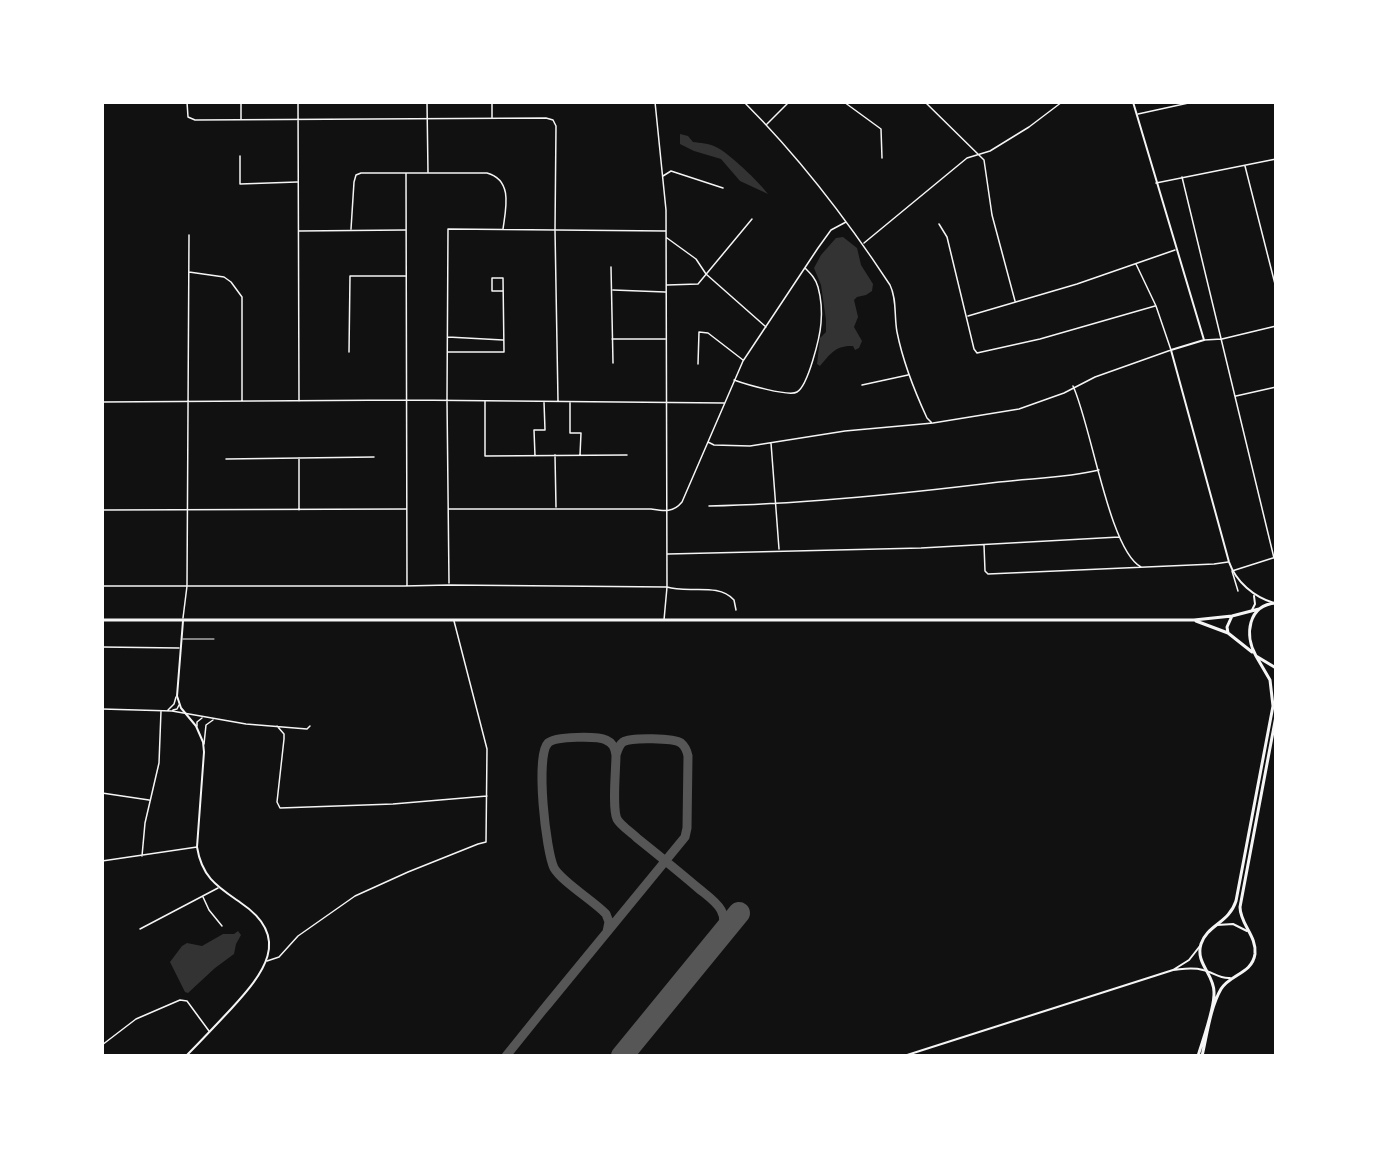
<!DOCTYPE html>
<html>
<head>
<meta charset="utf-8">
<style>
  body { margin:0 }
  #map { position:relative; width:1378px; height:1158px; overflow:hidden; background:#111; font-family:Literata,serif }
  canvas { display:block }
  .frame { position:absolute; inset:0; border:104px solid #fff; pointer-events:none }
</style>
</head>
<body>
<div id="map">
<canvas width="1378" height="1158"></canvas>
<div class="frame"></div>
</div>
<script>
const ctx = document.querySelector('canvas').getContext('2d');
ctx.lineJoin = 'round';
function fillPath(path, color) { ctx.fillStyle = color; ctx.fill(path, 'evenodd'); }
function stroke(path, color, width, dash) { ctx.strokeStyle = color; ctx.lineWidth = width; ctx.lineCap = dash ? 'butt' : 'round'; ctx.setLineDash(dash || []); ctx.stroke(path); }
const water = new Path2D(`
  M680,134L688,136L693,142C700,143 709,143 716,147C728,152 760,183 768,194L740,181L721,159L694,151L680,144Z
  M843,237L857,248L861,265L873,284L872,291L866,295L857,297L854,300L858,317L854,327L862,341L859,348L855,350L853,346C836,345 830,354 820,366L817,364L820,338L826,332V320L821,285L814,268L821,255L836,238Z
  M238,931L241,935L236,944L234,954L215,968L188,993L185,992L170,962L182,946L187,943L202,946L223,934H234Z`);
const taxiway = new Path2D(`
  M607,932L609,922L606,914C594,901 562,882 554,868C546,852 535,756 548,743C555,736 598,736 606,740C613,743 615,748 616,755
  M506,1056L543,1010L548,1004L685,837L687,828L688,756C687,751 686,747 681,743C674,738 631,737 623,742C619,745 618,749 616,755C616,768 612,808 617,819C621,826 631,832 637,838C657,854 678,871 698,888C705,894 716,901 721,910C726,919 724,927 720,936`);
const runway = new Path2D(`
  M622,1056L739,913`);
const service = new Path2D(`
  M183,639H214`);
const minor = new Path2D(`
  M187,102L188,117L195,120L546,118L553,120L556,126L555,230L558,401
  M241,102V119
  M298,102L299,401
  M427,102L428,173
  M655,102L666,210L667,587L664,620
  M744,102C798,156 848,221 890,285C897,299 894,316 897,332C903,362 914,390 927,418L932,423
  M844,102L881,129L882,158
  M925,102L984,160L992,215L1015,301
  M1138,114L1193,102
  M492,117V102
  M767,124L789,102
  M240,156V184L297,182
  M1245,166L1276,288
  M406,174L407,585
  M663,176L671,171L723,188
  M1182,177L1274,558
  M1156,183L1276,159
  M939,224L947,237L974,349L977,353L1040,339L1155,306
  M351,229L354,182L356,175L361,173H487C513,180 506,208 503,229
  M299,231L405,230
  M667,238L696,259L706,274L766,327
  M864,243L967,158L990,151L1029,127L1062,102
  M611,267L613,363
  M189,272L224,277L231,282L242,297V400
  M667,285L698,284L752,219
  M613,290L665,292
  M968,316L1077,284L1175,250
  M448,337L503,340
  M612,339H665
  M1204,340L1222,339L1276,326
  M349,352L350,276H405
  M448,352H504L503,278H492V291H503
  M698,364L699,332L708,333L743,360
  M734,380C745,384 789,397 797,392C808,386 820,337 821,323C822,312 821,298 818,287C816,279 811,274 805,268
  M862,385L908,375
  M1073,386C1091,424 1109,550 1141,567
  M1236,396L1276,387
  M485,401V456L627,455
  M102,402L407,400L724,403
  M570,402V433H581L580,455
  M708,442L714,445L750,446L845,431L933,423L1019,409L1064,393L1095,377L1171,350L1156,306L1136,264
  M771,443L779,549
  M555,455L556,507
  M535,456L534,430H545L544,402
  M299,458V510
  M226,459L374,457
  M709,506C806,504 902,494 999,482C1033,478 1066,478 1099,470
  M449,509H651C664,511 673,513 682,502L743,361L818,248L831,230L846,222
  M102,510L406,509
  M984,545L985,571L988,574L1214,564L1228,562
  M668,554L921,548L1119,537
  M449,583L447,400L448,229L666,231
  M102,586H404L449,585L667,587C688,594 718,582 734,600L736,610
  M1238,591L1232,571L1276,557
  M183,618L187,586L189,235
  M102,647L179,648
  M102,709L172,711L246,724L307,729L310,726
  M168,710L174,704L176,697
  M173,710L177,709L179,705
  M197,726V722L202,718
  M277,726L284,734V739L277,802L280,808L393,804L487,796
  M204,744L206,725L213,720
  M102,793L149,800
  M142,856L145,823L159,763L161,711
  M102,861L197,847
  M203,897L209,910L222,926
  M140,929L218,888
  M267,961L279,957L298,936L355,896L408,872L478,844L486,842L487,749L454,621
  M102,1045L136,1019L180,1000L187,1001L209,1031`);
const tertiary = new Path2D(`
  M1133,102L1204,340L1171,350L1229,562C1236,582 1254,597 1274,603
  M1252,610L1255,604L1254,596
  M183,621L177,696L181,708L196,726L203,742L204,752L197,847C202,878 218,887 241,903C293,938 263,974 231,1009C216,1025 201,1041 186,1056`);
const secondary = new Path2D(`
  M1217,925L1233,924L1247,931
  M1173,970L1189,960L1200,946
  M904,1056L1173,970C1184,969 1192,967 1203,970C1213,972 1219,979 1230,978`);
const primary = new Path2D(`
  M1276,603C1248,605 1244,635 1256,656L1276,668
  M102,620H1194L1232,616L1259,609
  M1196,621L1228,633L1252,652
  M1228,633L1227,627L1232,616
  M1198,1056C1203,1039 1215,1008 1214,992C1214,974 1195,963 1201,944C1207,925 1229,923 1236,901L1273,706L1270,680L1256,656
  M1202,1056C1207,1035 1210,1008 1221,989C1230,974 1252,974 1255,954C1257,936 1240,924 1240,907L1276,716`);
fillPath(water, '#333');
stroke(taxiway, '#565656', 9);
stroke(runway, '#565656', 22);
stroke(service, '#f5f5f5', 1);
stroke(minor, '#f5f5f5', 1.5);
stroke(tertiary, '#f5f5f5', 2);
stroke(secondary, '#f5f5f5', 2);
stroke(primary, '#f5f5f5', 3);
</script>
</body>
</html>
